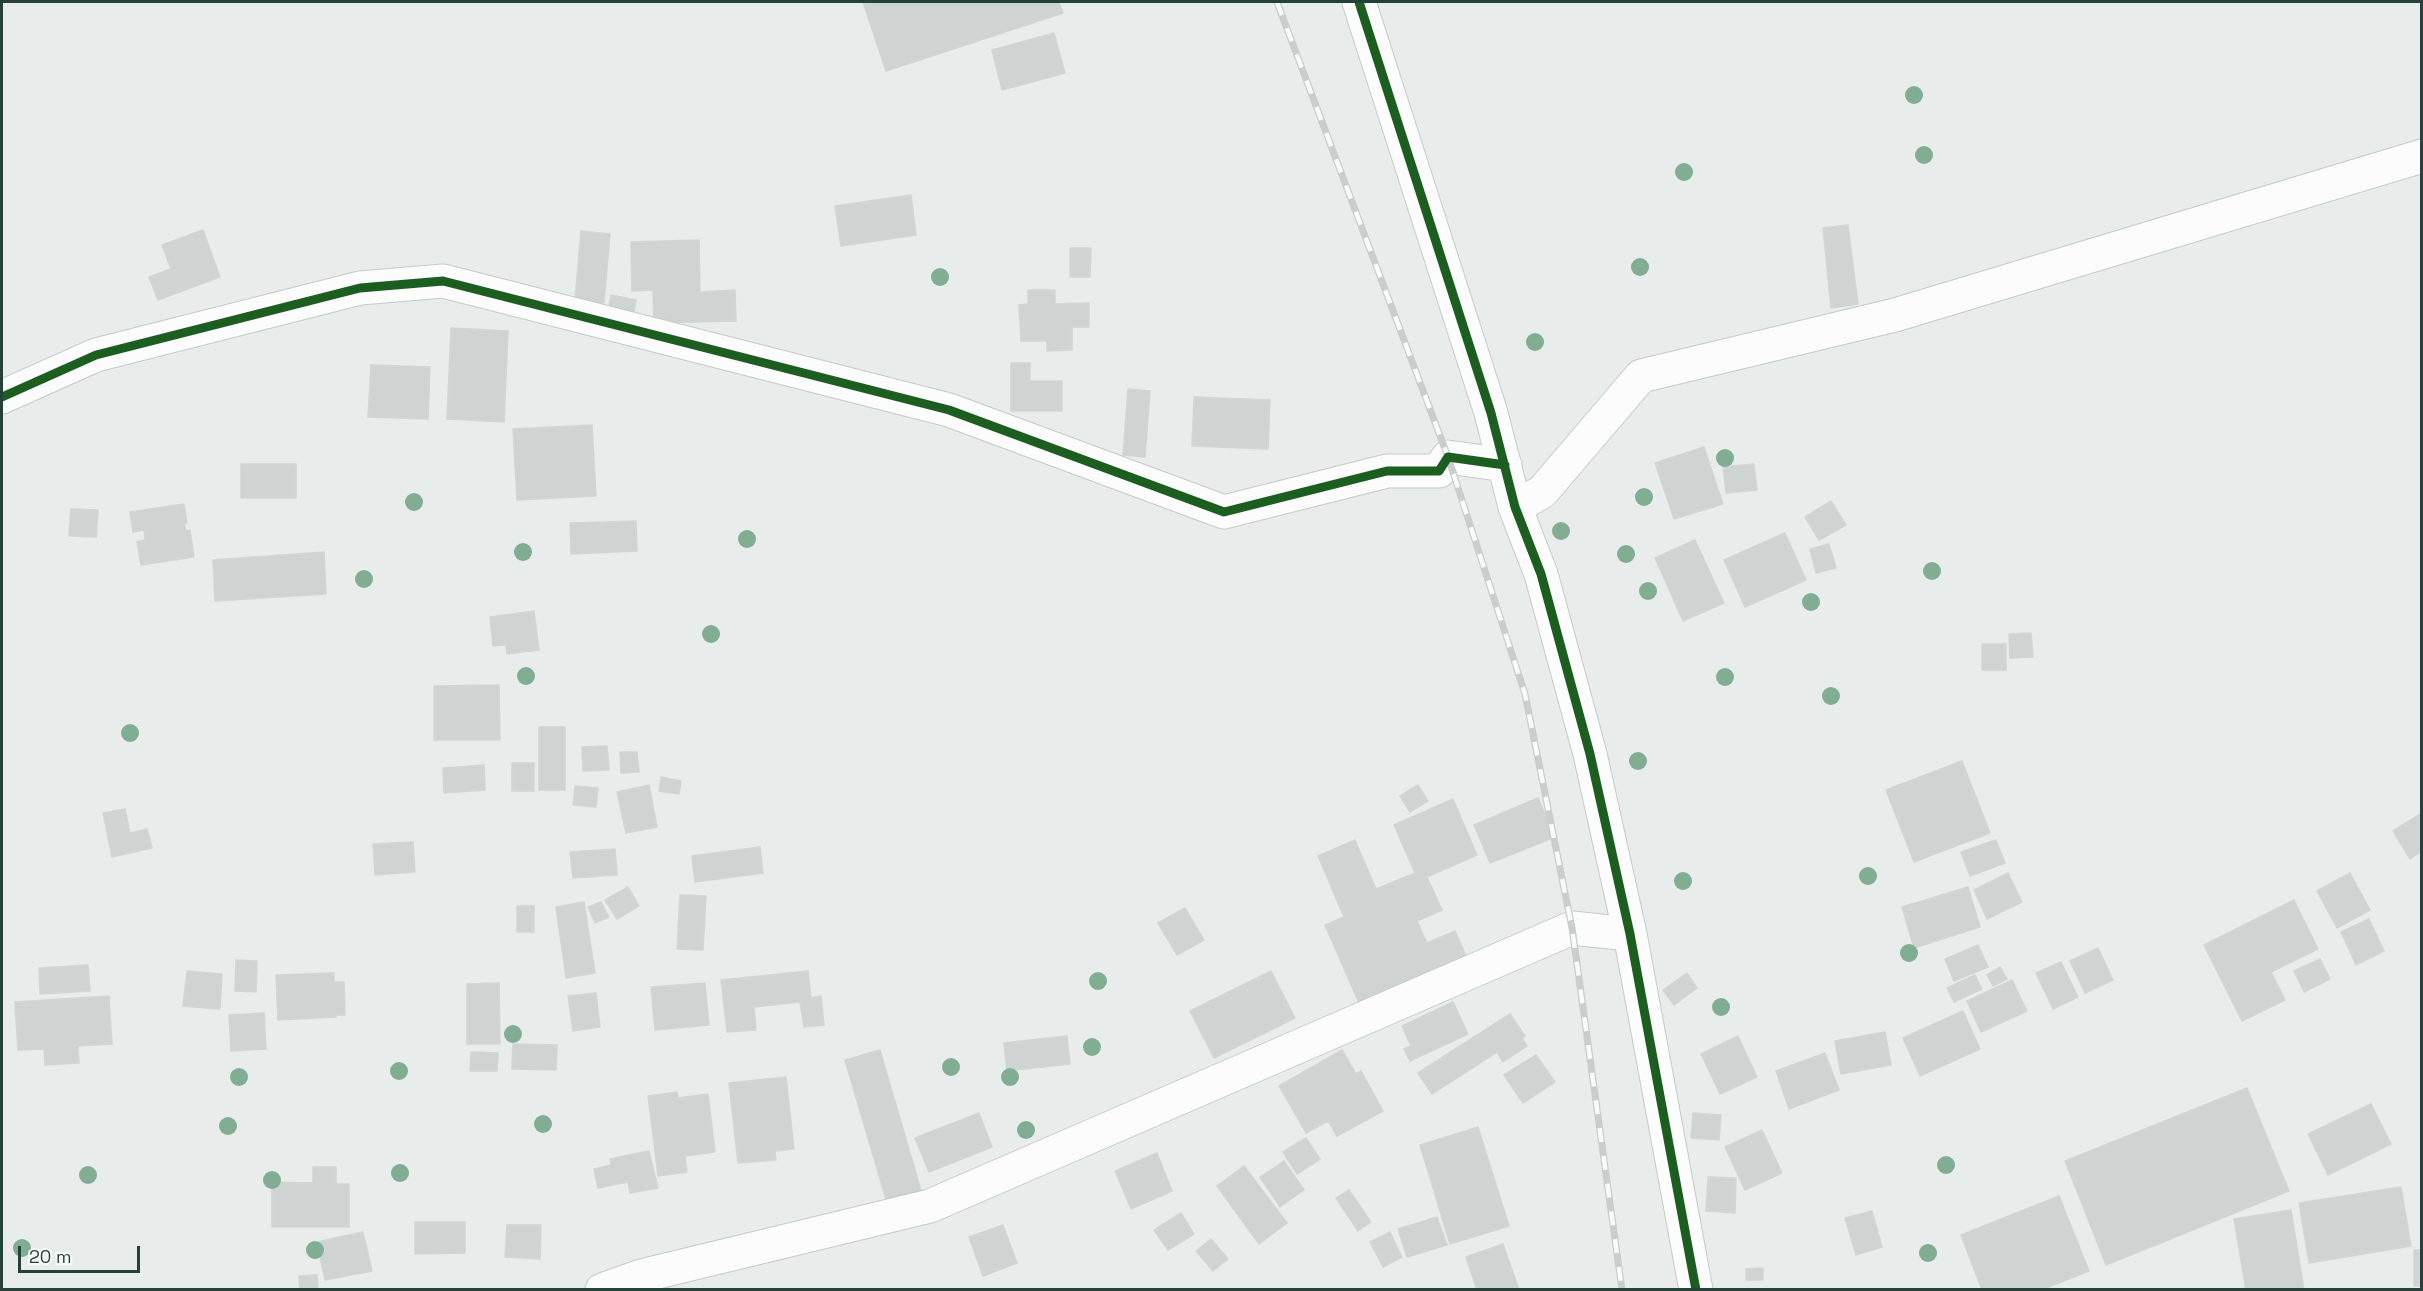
<!DOCTYPE html>
<html>
<head>
<meta charset="utf-8">
<style>
  body { margin:0 }
  #map { position:relative; width:2423px; height:1291px; overflow:hidden; background:#e8edeb; font-family:"Space Grotesk",sans-serif }
  canvas { display:block }
  .frame { position:absolute; inset:0; border:3px solid #24423a; pointer-events:none }
  .scale { position:absolute; left:18px; top:1246px; width:122px; height:27px; box-sizing:border-box; border:3px solid #24423a; border-top:0; padding-left:8px; font-size:18px; line-height:21px; white-space:nowrap; color:#24423a; -webkit-text-stroke:4px #f7fbf9; paint-order:stroke }
</style>
</head>
<body>
<div id="map">
<canvas width="2423" height="1291"></canvas>
<div class="frame"></div>
<div class="scale">20 m</div>
</div>
<script>
const ctx = document.querySelector('canvas').getContext('2d');
ctx.lineJoin = 'round';
function fillPath(path, color) { ctx.fillStyle = color; ctx.fill(path, 'evenodd'); }
function stroke(path, color, width, dash) { ctx.strokeStyle = color; ctx.lineWidth = width; ctx.lineCap = dash ? 'butt' : 'round'; ctx.setLineDash(dash || []); ctx.stroke(path); }
const building = new Path2D(`
  M863,2H1059L1063,13L886,71Z
  M1054,33L1065,73L1002,90L992,50Z
  M911,195L916,235L841,246L835,206Z
  M1848,225L1858,304L1831,308L1823,228Z
  M203,230L220,277L158,300L149,277L171,269L162,245Z
  M581,231L610,234L604,303L575,300Z
  M699,240L700,292L735,290L736,321L654,323L653,290L632,291L631,242Z
  M1070,248H1091L1090,277H1070Z
  M1028,290H1055V304L1089,303V327H1072V350L1047,351V341H1021L1019,305L1028,304Z
  M611,295L636,300L632,321L607,317Z
  M451,328L508,331L504,422L447,419Z
  M1011,363H1030V381H1062V411H1011Z
  M371,365L430,367L428,419L368,417Z
  M1128,389L1150,391L1145,457L1123,455Z
  M1194,397L1270,400L1268,449L1192,446Z
  M592,425L596,496L517,500L513,429Z
  M1704,447L1723,504L1674,519L1655,463Z
  M241,464H296V498H241Z
  M1754,464L1757,490L1726,493L1723,467Z
  M1831,501L1846,525L1819,540L1805,517Z
  M184,504L187,523H184L186,531L190,530L194,557L141,565L137,542L145,540L144,530L133,532L130,512Z
  M71,509L98,510L96,537L69,536Z
  M636,521L637,551L571,554L570,523Z
  M1785,533L1806,580L1745,607L1724,560Z
  M1695,540L1724,603L1683,621L1655,558Z
  M1829,544L1836,568L1816,573L1810,549Z
  M324,552L326,594L215,601L213,560Z
  M534,611L539,650L507,654L506,645L493,646L490,617Z
  M2031,633L2033,657L2010,658L2009,634Z
  M1982,644H2006V670H1982Z
  M499,685L500,740H434V686Z
  M539,727H565V790H539Z
  M607,746L609,770L583,771L582,747Z
  M620,752H637L639,772L621,773Z
  M1962,761L1990,833L1914,862L1886,790Z
  M512,763H534V791H512Z
  M484,765L485,790L444,793L443,768Z
  M661,777L681,781L679,794L659,791Z
  M649,785L657,827L626,833L617,792Z
  M1418,785L1428,801L1410,812L1400,796Z
  M575,786L598,788L596,807L573,805Z
  M1538,798L1555,837L1490,863L1474,825Z
  M1453,799L1477,855L1427,877L1442,910L1417,921L1427,943L1455,931L1469,963L1359,1003L1325,925L1344,917L1318,856L1355,840L1376,889L1415,873L1394,825Z
  M125,809L130,833L147,829L152,848L112,857L103,813Z
  M2422,813V851L2410,859L2393,831Z
  M1996,840L2005,863L1970,876L1961,852Z
  M413,842L415,872L375,875L373,844Z
  M760,847L763,873L695,882L692,856Z
  M615,849L617,875L573,878L570,852Z
  M2008,873L2022,902L1987,919L1974,890Z
  M2350,873L2370,910L2337,928L2317,891Z
  M628,887L639,906L617,919L605,900Z
  M1968,887L1980,927L1914,948L1902,907Z
  M680,895L706,896L703,950L677,949Z
  M2294,900L2318,949L2271,972L2285,1000L2242,1021L2204,945Z
  M584,902L595,973L566,978L556,907Z
  M601,902L609,917L595,923L588,907Z
  M517,906H534V932H517Z
  M1185,908L1204,940L1177,955L1158,923Z
  M2369,919L2384,951L2356,965L2341,932Z
  M1978,945L1988,967L1954,981L1945,959Z
  M2098,948L2113,980L2085,993L2070,961Z
  M2320,959L2330,979L2304,992L2294,971Z
  M236,960L257,961L256,992L235,991Z
  M2061,962L2078,997L2053,1009L2036,973Z
  M88,965L90,991L40,994L39,968Z
  M2000,967L2007,979L1993,986L1987,975Z
  M187,971L222,974L220,1009L183,1006Z
  M808,971L811,998L821,996L824,1025L804,1027L800,1002L754,1007L756,1030L727,1032L721,980Z
  M1271,971L1295,1018L1214,1058L1190,1011Z
  M334,973V982H344L345,1015H336V1017L278,1020L276,975Z
  M1687,973L1697,988L1674,1005L1663,990Z
  M1975,975L1982,989L1954,1002L1947,988Z
  M2012,980L2027,1011L1981,1032L1967,1001Z
  M499,983L500,1044H467V984Z
  M705,983L709,1025L655,1030L651,987Z
  M596,993L600,1027L573,1031L568,996Z
  M109,996L112,1044L78,1046L79,1063L45,1065L44,1049L18,1050L15,1002Z
  M1453,1002L1468,1034L1410,1061L1404,1049L1411,1046L1402,1026Z
  M1963,1011L1980,1049L1920,1076L1903,1038Z
  M264,1013L266,1049L231,1051L229,1015Z
  M1510,1014L1525,1036L1522,1038L1527,1046L1503,1062L1497,1052L1432,1094L1418,1073Z
  M1885,1032L1891,1065L1841,1074L1835,1041Z
  M1067,1036L1070,1064L1007,1071L1004,1043Z
  M1738,1036L1757,1077L1720,1094L1701,1054Z
  M513,1044L557,1045L556,1070L512,1069Z
  M880,1050L925,1204L890,1213L845,1060Z
  M1342,1050L1356,1074L1361,1071L1383,1111L1337,1136L1328,1121L1306,1133L1279,1086Z
  M471,1052L498,1053L497,1071H470Z
  M1825,1053L1839,1090L1789,1109L1776,1071Z
  M1536,1055L1555,1082L1523,1103L1504,1075Z
  M786,1077L794,1149L775,1151L776,1160L738,1163L729,1083Z
  M2247,1088L2289,1191L2106,1265L2065,1161Z
  M677,1092L678,1098L708,1094L715,1152L685,1156L687,1172L658,1176L648,1096Z
  M2371,1104L2391,1144L2328,1175L2308,1134Z
  M979,1113L992,1147L929,1172L915,1138Z
  M1693,1113L1721,1115L1719,1140L1691,1138Z
  M1478,1127L1509,1226L1450,1244L1420,1145Z
  M1762,1130L1782,1173L1745,1190L1725,1147Z
  M1306,1138L1320,1159L1297,1174L1283,1152Z
  M649,1151L658,1188L630,1193L628,1182L598,1188L594,1169L611,1165L610,1159Z
  M1157,1153L1172,1191L1131,1209L1115,1171Z
  M1284,1161L1304,1190L1280,1207L1260,1177Z
  M1244,1166L1287,1223L1259,1244L1217,1186Z
  M313,1167H336V1184H349V1227H272V1182L313,1183Z
  M1708,1177L1736,1178L1735,1213L1706,1211Z
  M2401,1187L2411,1246L2309,1263L2299,1203Z
  M1349,1190L1371,1222L1358,1231L1336,1198Z
  M2059,1196L2089,1271L2041,1290H1982L1961,1235Z
  M2291,1210L2304,1290H2246L2234,1219Z
  M1872,1211L1882,1247L1856,1255L1845,1218Z
  M1181,1213L1194,1234L1168,1250L1154,1230Z
  M1437,1217L1447,1245L1407,1257L1398,1229Z
  M415,1222H465V1253L415,1254Z
  M507,1225H541L540,1259L505,1257Z
  M1003,1225L1017,1263L983,1276L969,1237Z
  M363,1232L372,1271L325,1280L317,1242Z
  M1390,1232L1402,1257L1383,1267L1370,1242Z
  M1211,1239L1228,1259L1213,1271L1196,1251Z
  M1503,1244L1519,1290H1477L1466,1257Z
  M2414,1250H2422V1286H2414Z
  M1763,1268V1280H1746V1269Z
  M317,1275L318,1290H300L299,1276Z`);
const street = new Path2D(`
  M1359,2L1491,413L1515,507L1541,574L1590,754L1630,934L1696,1290
  M2,397L96,355L360,288L443,281L949,410L1224,512L1387,471H1439L1448,457L1505,465
  M1515,507L1542,492L1641,376L1895,315L2422,156
  M602,1290L641,1276L930,1206L1572,928L1630,934`);
const rail = new Path2D(`
  M1277,2L1448,457L1525,694L1572,928L1622,1290`);
const cycleway = new Path2D(`
  M1359,2L1491,413L1515,507L1541,574L1590,754L1630,934L1696,1290
  M2,397L96,355L360,288L443,281L949,410L1224,512L1387,471H1439L1448,457L1505,465`);
const trees = [
  [1914,95],
  [1924,155],
  [1684,172],
  [1640,267],
  [940,277],
  [1535,342],
  [1725,458],
  [1644,497],
  [414,502],
  [1561,531],
  [747,539],
  [523,552],
  [1626,554],
  [1932,571],
  [364,579],
  [1648,591],
  [1811,602],
  [711,634],
  [526,676],
  [1725,677],
  [1831,696],
  [130,733],
  [1638,761],
  [1868,876],
  [1683,881],
  [1909,953],
  [1098,981],
  [1721,1007],
  [513,1034],
  [1092,1047],
  [951,1067],
  [399,1071],
  [239,1077],
  [1010,1077],
  [543,1124],
  [228,1126],
  [1026,1130],
  [1946,1165],
  [400,1173],
  [88,1175],
  [272,1180],
  [22,1248],
  [315,1250],
  [1928,1253]
];
fillPath(building, '#cfd4d2');
stroke(building, '#d1d6d4', 1.5);
stroke(street, '#c5cac8', 35);
stroke(street, '#fcfcfc', 33);
stroke(rail, '#c9cdcc', 7);
stroke(rail, '#f7fbf9', 4.5, [14]);
stroke(cycleway, '#1b5e20', 9);
ctx.fillStyle = '#81ae93';
for (const [x, y] of trees) { ctx.beginPath(); ctx.arc(x, y, 9, 0, 2 * Math.PI); ctx.fill(); }
</script>
</body>
</html>
